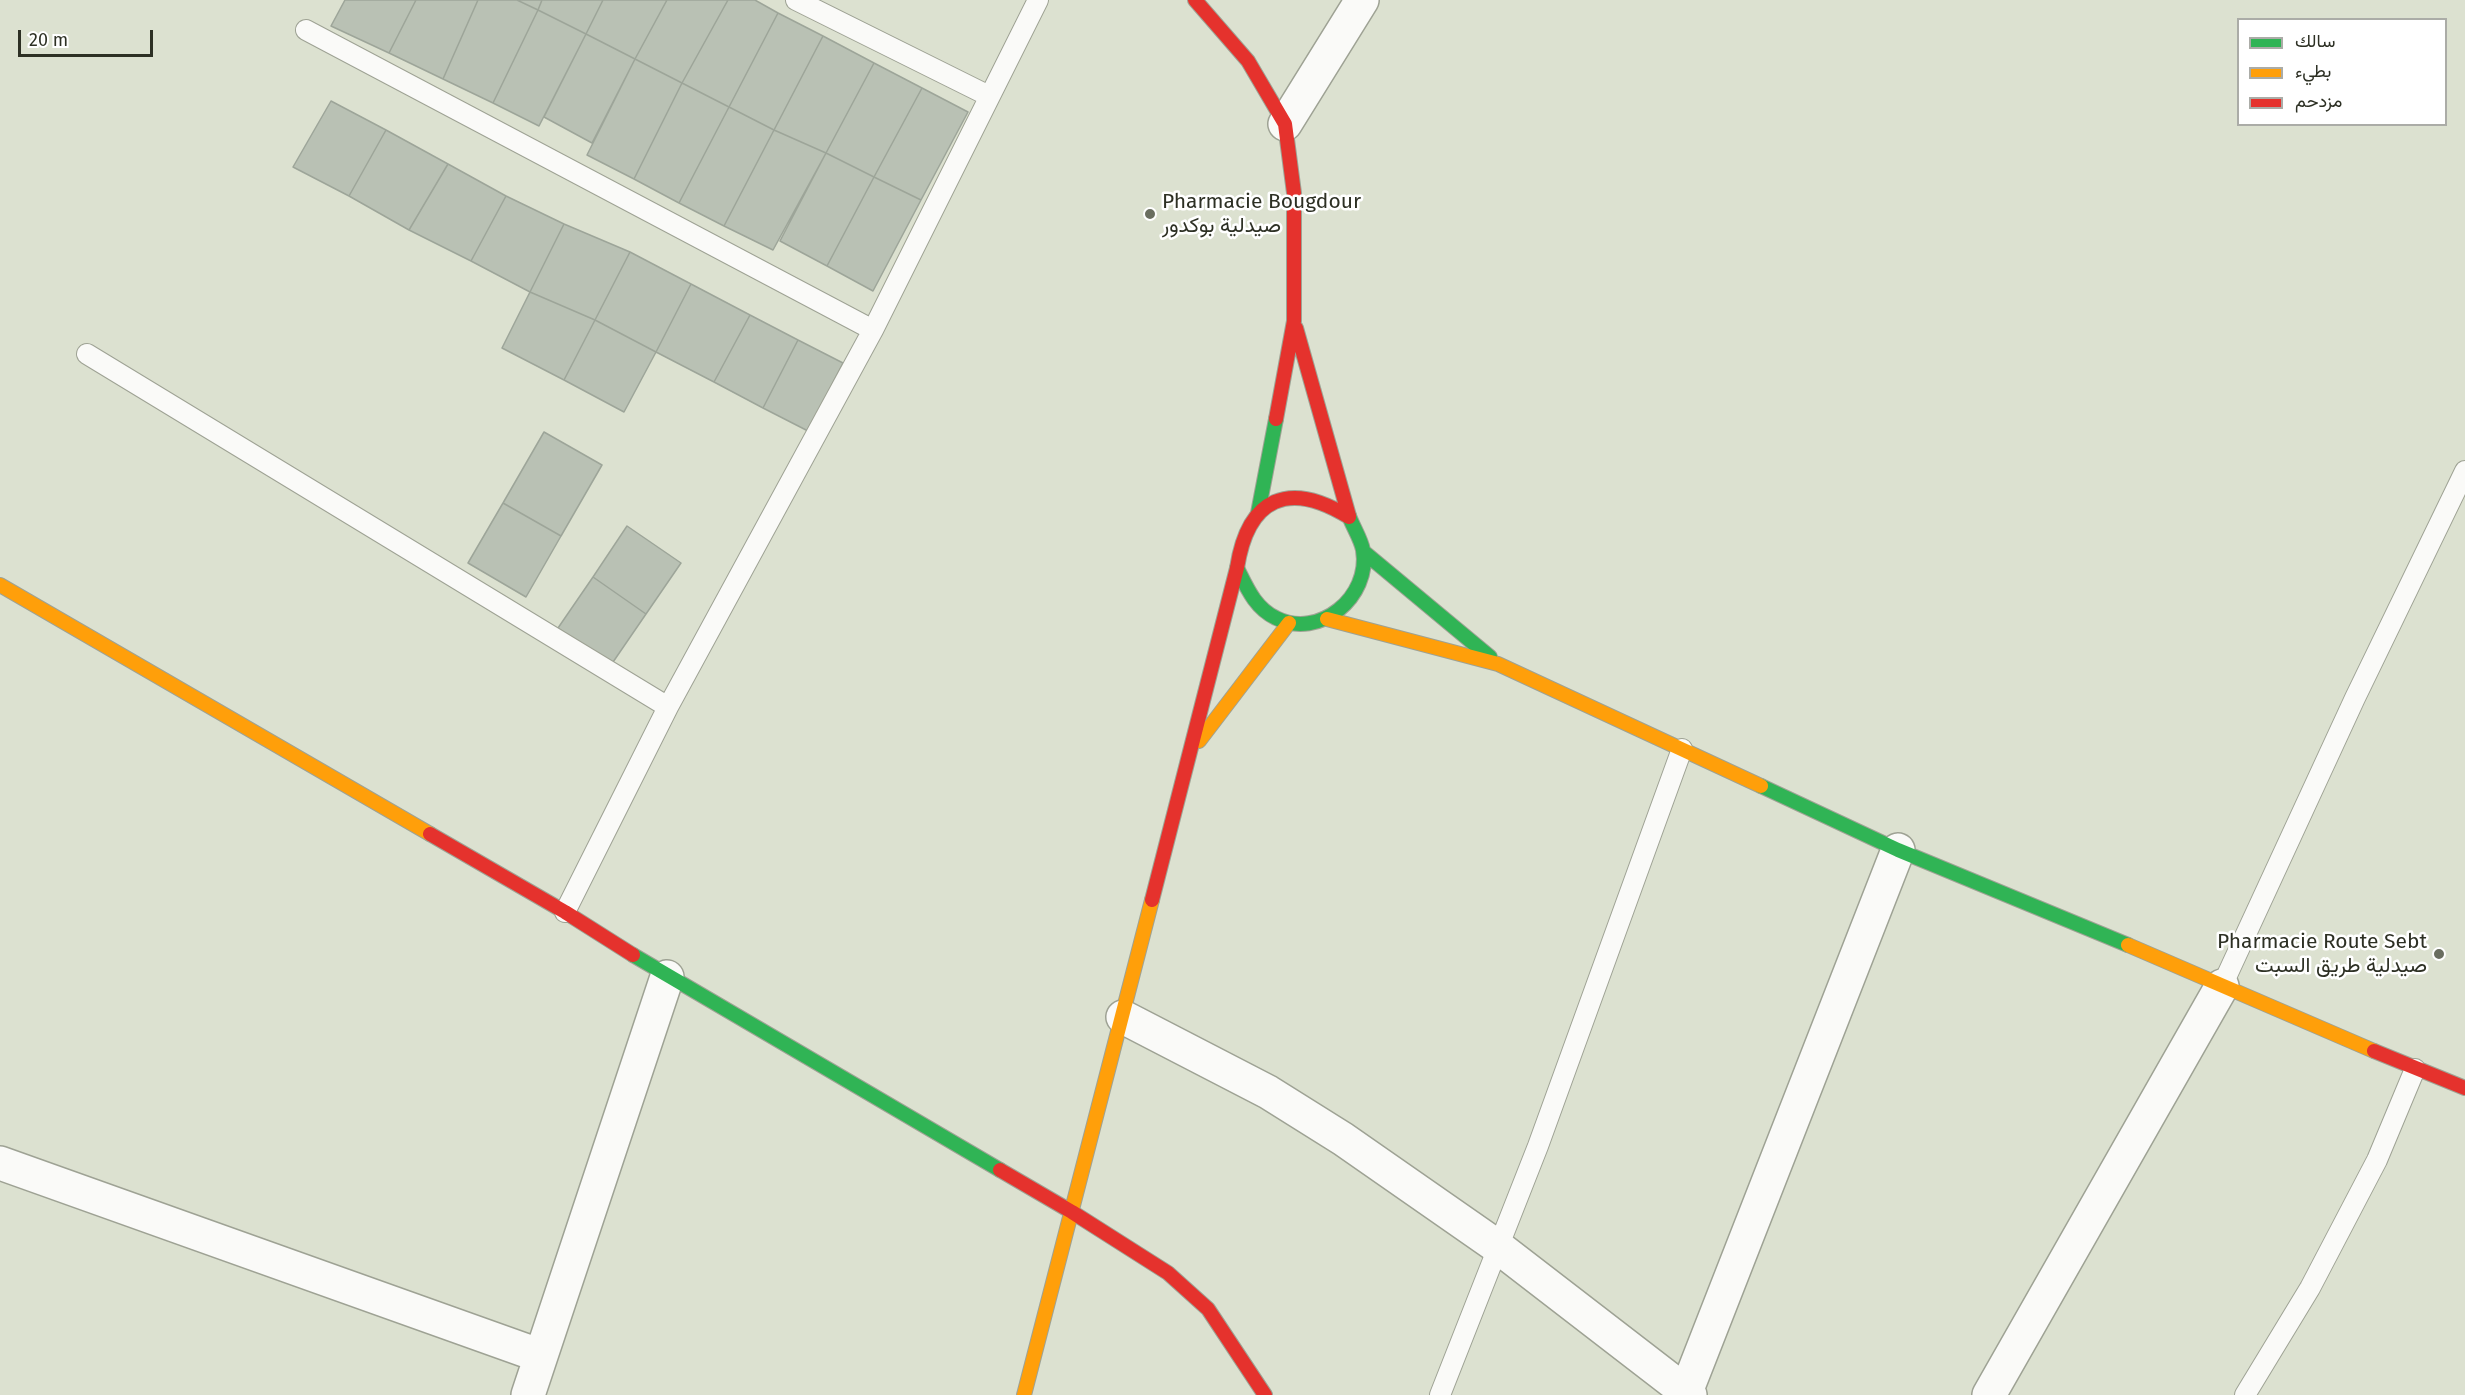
<!DOCTYPE html>
<html>
<head>
<meta charset="utf-8">
<style>
  body { margin:0 }
  #map { position:relative; width:2465px; height:1395px; overflow:hidden; background:#dce1d0; font-family:"Fira Sans",Vazirmatn,sans-serif }
  canvas { display:block }
  .legend { position:absolute; left:2237px; top:18px; width:210px; height:108px; box-sizing:border-box; background:#fff; border:2px solid #abaca7; margin:0; padding:8px 10px; list-style:none; font-size:18px; color:#2d3024 }
  .legend li { display:flex; align-items:center; gap:12px; height:30px }
  .legend b { width:30px; border:2px solid #abaca7 }
  .scale { position:absolute; left:18px; top:30px; width:135px; height:27px; box-sizing:border-box; border:3px solid #2d3024; border-top:0; padding-left:8px; font-size:18px; line-height:21px; white-space:nowrap; color:#2d3024; -webkit-text-stroke:4px #fff; paint-order:stroke }
</style>
</head>
<body>
<div id="map">
<canvas width="2465" height="1395"></canvas>
<ul class="legend">
<li><b style="height:8px;background:#30b455"></b>سالك</li>
<li><b style="height:8px;background:#ff9f0a"></b>بطيء</li>
<li><b style="height:8px;background:#e5322d"></b>مزدحم</li>
</ul>
<div class="scale">20 m</div>
</div>
<script>
const ctx = document.querySelector('canvas').getContext('2d');
ctx.lineJoin = 'round';
function fillPath(path, color) { ctx.fillStyle = color; ctx.fill(path, 'evenodd'); }
function stroke(path, color, width, dash) { ctx.strokeStyle = color; ctx.lineWidth = width; ctx.lineCap = dash ? 'butt' : 'round'; ctx.setLineDash(dash || []); ctx.stroke(path); }
function drawText(font, color, halo, rows, align = 'center') {
  ctx.font = font + ' "Fira Sans",Vazirmatn,sans-serif'; ctx.lineWidth = 5; ctx.setLineDash([]); ctx.textBaseline = 'middle'; ctx.strokeStyle = halo; ctx.fillStyle = color; for (const [text, x, y, turn = 0] of rows) {
    ctx.save(); ctx.translate(x, y); ctx.rotate((+turn || 0) * Math.PI / 180); ctx.textAlign = isNaN(turn) ? turn : align; if (halo) ctx.strokeText(text, 0, 0); ctx.fillText(text, 0, 0); ctx.restore();
  }
}
const building = new Path2D(`
  M345,0H416L389,53L331,26Z
  M416,0H478L443,79L389,53Z
  M478,0H517L538,10L493,103L443,79Z
  M517,0H542L538,10Z
  M542,0H603L586,34L538,10Z
  M603,0H667L635,59L586,34Z
  M667,0H728L682,83L635,59Z
  M728,0H755L778,13L729,107L682,83Z
  M538,10L586,34L539,126L493,103Z
  M778,13L823,36L774,130L729,107Z
  M586,34L635,59L592,143L544,117Z
  M823,36L874,63L826,153L774,130Z
  M635,59L682,83L634,179L587,155Z
  M874,63L922,88L874,177L826,153Z
  M682,83L729,107L679,203L634,179Z
  M922,88L968,112L921,200L874,177Z
  M331,101L386,130L349,196L293,167Z
  M729,107L774,130L724,226L679,203Z
  M386,130L448,164L409,230L349,196Z
  M774,130L826,153L773,250L724,226Z
  M826,153L874,177L827,266L780,241Z
  M448,164L506,196L471,261L409,230Z
  M874,177L921,200L873,291L827,266Z
  M506,196L564,224L530,292L471,261Z
  M564,224L630,252L595,320L530,292Z
  M630,252L691,284L656,352L595,320Z
  M691,284L750,315L714,382L656,352Z
  M530,292L595,320L564,380L502,348Z
  M750,315L798,340L763,408L714,382Z
  M595,320L656,352L624,412L564,380Z
  M798,340L843,363L808,431L763,408Z
  M544,432L602,465L561,536L503,503Z
  M503,503L561,536L526,597L468,563Z
  M627,526L681,563L646,614L593,577Z
  M593,577L646,614L611,665L558,628Z`);
const lane = new Path2D(`
  M796,0L989,96
  M306,30L873,330L1038,0
  M87,354L668,707
  M565,912L668,707L873,330
  M2222,986L2355,698L2465,471
  M1440,1395L1538,1146L1682,749
  M2245,1395L2310,1288L2377,1160L2415,1069`);
const street = new Path2D(`
  M1285,124L1362,0
  M1123,1017L1268,1092L1343,1139L1498,1247L1690,1395
  M0,1163L541,1356
  M1686,1392L1898,850
  M528,1395L667,977
  M1989,1395L2222,986`);
const fast = new Path2D(`
  M1258,513L1276,419
  M1365,553L1490,657
  M1237,568C1247,588 1255,608 1276,618C1319,640 1371,597 1363,550C1361,539 1353,527 1349,516
  M1761,786L1898,850L2128,945
  M633,955L1000,1170`);
const slow = new Path2D(`
  M0,585L430,834
  M1327,619L1498,664L1761,786
  M1199,741L1289,623
  M2128,945L2374,1051
  M1024,1395L1152,900`);
const jam = new Path2D(`
  M1195,0L1248,61L1285,124L1294,193V321L1276,419
  M1296,328L1349,516
  M430,834L565,912L633,955
  M1152,900L1237,568C1248,497 1289,480 1349,517
  M2374,1051L2465,1088
  M1000,1170L1072,1212L1168,1273L1208,1309L1265,1395`);
const markers = [
  [1150,214,6,"#6a6e60"],
  [2439,954,6,"#6a6e60"]
];
const poiNames = [
  ["Pharmacie Bougdour",1162,202],
  ["صيدلية بوكدور",1162,226],
  ["Pharmacie Route Sebt",2427,942,"right"],
  ["صيدلية طريق السبت",2427,966,"right"]
];
fillPath(building, '#b9c1b4');
stroke(building, '#9da599', 1.5);
stroke(lane, '#9ea294', 22);
stroke(street, '#9ea294', 36);
stroke(fast, '#9ea294', 16);
stroke(slow, '#9ea294', 16);
stroke(jam, '#9ea294', 16);
stroke(lane, '#fafaf8', 20);
stroke(street, '#fafaf8', 33);
stroke(fast, '#30b455', 14);
stroke(slow, '#ff9f0a', 14);
stroke(jam, '#e5322d', 14);
for (const [x, y, r, color] of markers) { const dot = new Path2D(); dot.arc(x, y, r, 0, 2 * Math.PI); ctx.fillStyle = color; ctx.fill(dot); stroke(dot, '#fff', 2); }
drawText('21px', '#2d3024', '#fff', poiNames, 'left');
</script>
</body>
</html>
